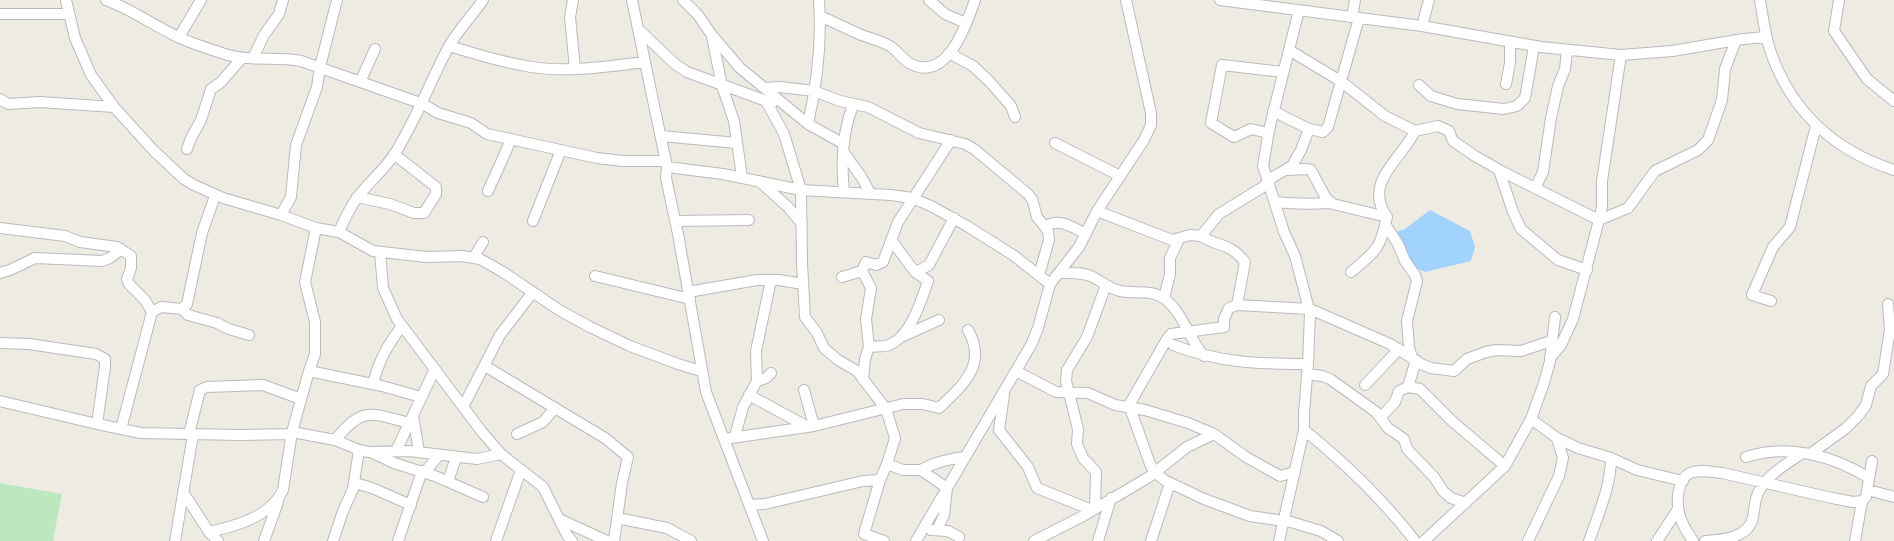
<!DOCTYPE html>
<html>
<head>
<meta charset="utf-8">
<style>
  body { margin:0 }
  canvas { display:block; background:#eeece2 }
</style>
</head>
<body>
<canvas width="1894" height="541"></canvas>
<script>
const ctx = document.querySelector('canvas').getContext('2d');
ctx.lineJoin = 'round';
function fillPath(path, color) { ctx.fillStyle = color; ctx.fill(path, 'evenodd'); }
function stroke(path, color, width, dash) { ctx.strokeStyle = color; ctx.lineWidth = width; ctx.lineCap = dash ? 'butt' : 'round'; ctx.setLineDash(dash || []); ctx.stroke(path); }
const green = new Path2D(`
  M0,483L62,494L53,541H0Z`);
const water = new Path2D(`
  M1430,210L1470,231L1475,247L1471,261L1425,272L1410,265L1396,232L1405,229Z`);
const minor = new Path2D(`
  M66,0L75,38L91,75L114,107L154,151L184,179L194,185L223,198L281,215L316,228L339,232L373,251L426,257L462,256L480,259L503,272L559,310L590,327L630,346L678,364L701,371
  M106,0C131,9 153,25 178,37C193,44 212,50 228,55C252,62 277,56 301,61L423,104L438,113L471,123L487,134L597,158L623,161H666
  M573,0L570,17L575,69
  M632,0L667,167L666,178L678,234L706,392L763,541
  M683,0L698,15L711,34L740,68L808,124L844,144
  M929,0L945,14L966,23
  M1220,0L1422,26L1541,47L1621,55L1672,51L1743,39L1766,37
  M1760,0C1763,18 1765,36 1771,53C1792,112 1835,151 1894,170
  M1839,0L1834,31L1867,79L1894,101
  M1299,10L1289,50L1342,82L1385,116L1415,131L1438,126L1449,131L1453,141L1475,156L1503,172L1599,220L1628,208L1655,171L1698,150L1708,140L1722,100L1725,69L1736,40
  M0,14H69
  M820,16C833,22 846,28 859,34C868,38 878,40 888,45C897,49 902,60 911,64C947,82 966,26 975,0
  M1352,17L1355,0
  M1422,26L1429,0
  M638,29L675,64L687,72L772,103
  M179,37L201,0
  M712,37L722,86L734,121L742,177
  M449,46C473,53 497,61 521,65C561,74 604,67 645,62
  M949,53L973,66L989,81L1011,106L1015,117
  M253,58L264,35L279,14L283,0
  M360,82L375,49
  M1506,84L1510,63V42
  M1419,85L1431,96L1457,104L1504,109L1517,106L1525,98L1534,46
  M765,88L780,87L814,91L840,101L868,107L919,133L965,144L974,149L1028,194L1032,199L1037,217L1048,231L1049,240L1039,275
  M0,99L8,104L40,102L114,107
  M766,101L784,134L801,190L802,263L805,317L817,333L824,348L838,360L857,371L886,409L895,438L887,464L903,470H921L947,488L944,515L937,530
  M1273,111L1309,129L1323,132L1328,127L1359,18
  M808,124C817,84 822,41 819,0
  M1268,133L1251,129L1234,137L1211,123L1222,65L1283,72
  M661,136L737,143
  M1055,143L1120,176
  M187,149L191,138L201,120L211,89L220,83L242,58
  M843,151L862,178L870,193
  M667,167L723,174L801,190L891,195L912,198L931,206L967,226L1013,255L1050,284
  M1287,170L1306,169L1311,170L1326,198L1333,204L1387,217
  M1499,170L1513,212L1521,229L1558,260L1587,270
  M759,181L788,207L802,224
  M1535,188L1543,172L1551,118L1558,86L1565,69L1567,50
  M488,191C496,173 504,157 511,139
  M844,192C841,163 842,133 853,105
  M357,197L390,204L414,213H424L436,194V187L394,154
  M1275,202C1293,204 1311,204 1330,203
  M1097,211L1172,240L1190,235L1201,236L1219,214L1263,187L1273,177L1292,166L1301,150L1309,129
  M281,215L291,197L296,145L317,87L320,67L337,0
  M533,221L561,150
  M675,221L749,220
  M1385,224L1398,244L1405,261L1415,275L1417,281L1407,321L1409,348L1412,357
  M1045,227C1059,217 1072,227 1086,234
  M0,228L65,236L80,242L117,247L131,256V268L127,279L129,284L145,300L152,312L121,429
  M339,232C344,220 349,209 357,198C368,183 383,171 394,155C416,120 430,82 449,46C459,29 472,16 483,0
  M1201,236C1219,248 1228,241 1245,262L1237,305L1310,309L1390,344L1421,364L1431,368L1454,371L1467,359L1486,352L1496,350L1521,351L1551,341
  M380,252L383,288L397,319L482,432L501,454L543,487L567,535L572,541
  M474,257L483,242
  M862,271L871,288L866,319L869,347
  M916,272L929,265L954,218
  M1351,272C1376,251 1380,250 1387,217C1362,182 1403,158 1415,131
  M0,273L10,270L35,258L102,261L110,258L121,249
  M1059,273C1070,273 1083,272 1093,277C1102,282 1110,289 1120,291C1135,294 1152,289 1165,299C1183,313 1189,339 1204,356
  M595,276L690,299
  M842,277L862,271L866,262L876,265L883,262L898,222L951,140
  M688,292L757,280H779L803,284
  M1164,298L1170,274V258L1179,239
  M1771,301L1752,295L1773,247L1790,227L1816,126
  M1237,305L1229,308L1224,319V327L1171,334L1167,339L1129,405L1150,464L1155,473L1166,481L1204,499L1250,516L1291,522L1321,531L1338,541
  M182,309L188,315L217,323L229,329L249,335
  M152,312L161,307L182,309L187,304L202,233L215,196
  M901,337L939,320
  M0,343L29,344L96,354L105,359V367L97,424
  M1173,345C1219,363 1260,364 1308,364
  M1550,358L1561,345L1573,319L1599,220L1602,206V181L1621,55
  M485,366L605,438L628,457L622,483L614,541
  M309,371L382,386L421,397
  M1016,371L1056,392L1088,393L1115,405L1145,410L1188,423L1214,434L1246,457L1280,476L1295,472
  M1307,374L1322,376L1330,379L1376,412L1388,428L1404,439L1407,449L1434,477L1443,491L1451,498L1466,503
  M863,380L865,359L869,347C875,346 884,347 889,345C911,336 921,301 928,281L915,272L892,241
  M757,381L756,351L771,280
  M373,384C379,360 387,346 402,326
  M1365,385L1399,349
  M1408,387L1416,360
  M804,390L814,426
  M749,395L808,427
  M1004,395L999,430L1028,467L1037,488L1092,510
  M0,401L97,424L141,433L240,435L292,434
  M463,407L500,335L533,292
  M413,415L419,452
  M1381,417L1395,402L1399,391L1408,387L1420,389L1453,422L1505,466
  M1531,419L1557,438L1578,448L1611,458L1637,470L1683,481
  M1304,430C1344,462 1384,501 1415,541
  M292,432L335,440L359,450L369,452L409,451L477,459L501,454
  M189,434L200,390L207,387L263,385L301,399
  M517,434L543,422L555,408
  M735,436L743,407L757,381L766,378L771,373
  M724,439L814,426L903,404H923L939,408C962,386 988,365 968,330
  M335,440C363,406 370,413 409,423
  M396,451L435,369
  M373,453L394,463L435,476L483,497
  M1810,454L1845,429L1858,416L1866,405L1871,386L1883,374L1890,330L1888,304
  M1746,457C1787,443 1834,456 1869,478
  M921,470C934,462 949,459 965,457
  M425,472L439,455
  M880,480L864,534L884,541
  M448,481L456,458
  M355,483L372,488L411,505
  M1868,490L1894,497
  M183,492L209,532L218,541
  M750,505L765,504L863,481L880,480L887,464
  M1095,509L1096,472L1083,458L1077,444L1078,429L1066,381L1067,370L1087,337L1106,285
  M617,518L667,528L691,541
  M559,519L607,541
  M931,530L948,531L959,537
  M209,532C236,526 270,517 283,490L292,432L309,371L315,354V322L305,282L316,228
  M175,541L193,435
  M264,541L278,502
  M333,541L343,511L353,489L359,450
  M398,541L422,471
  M496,541L521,470
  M916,541L1031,345L1038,328L1050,284L1079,247L1097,211L1144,140L1151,125V113L1126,0
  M1034,541L1083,516L1149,477L1187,447L1214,434
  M1098,541L1111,498
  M1151,541L1170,483
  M1279,541L1304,430V413L1308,364L1310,313L1295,256L1284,232L1263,166L1269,130L1289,50
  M1424,541L1505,466L1531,419L1544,383L1550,361L1555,317
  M1528,541L1559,476L1563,458L1557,438
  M1589,541C1598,515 1611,486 1611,458
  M1657,541L1678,509
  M1693,541C1687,532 1681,523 1679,513C1676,500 1678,479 1690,473C1700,469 1712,472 1722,473L1832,498L1853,502L1862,501L1866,497L1872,461
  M1705,541C1723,540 1749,538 1753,517C1755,508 1754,500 1759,491C1768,474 1787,464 1802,453
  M1855,541L1862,501`);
fillPath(green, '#bde8be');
fillPath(water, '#a2d3ff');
stroke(minor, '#b8bac0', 12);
stroke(minor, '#fff', 10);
</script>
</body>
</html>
